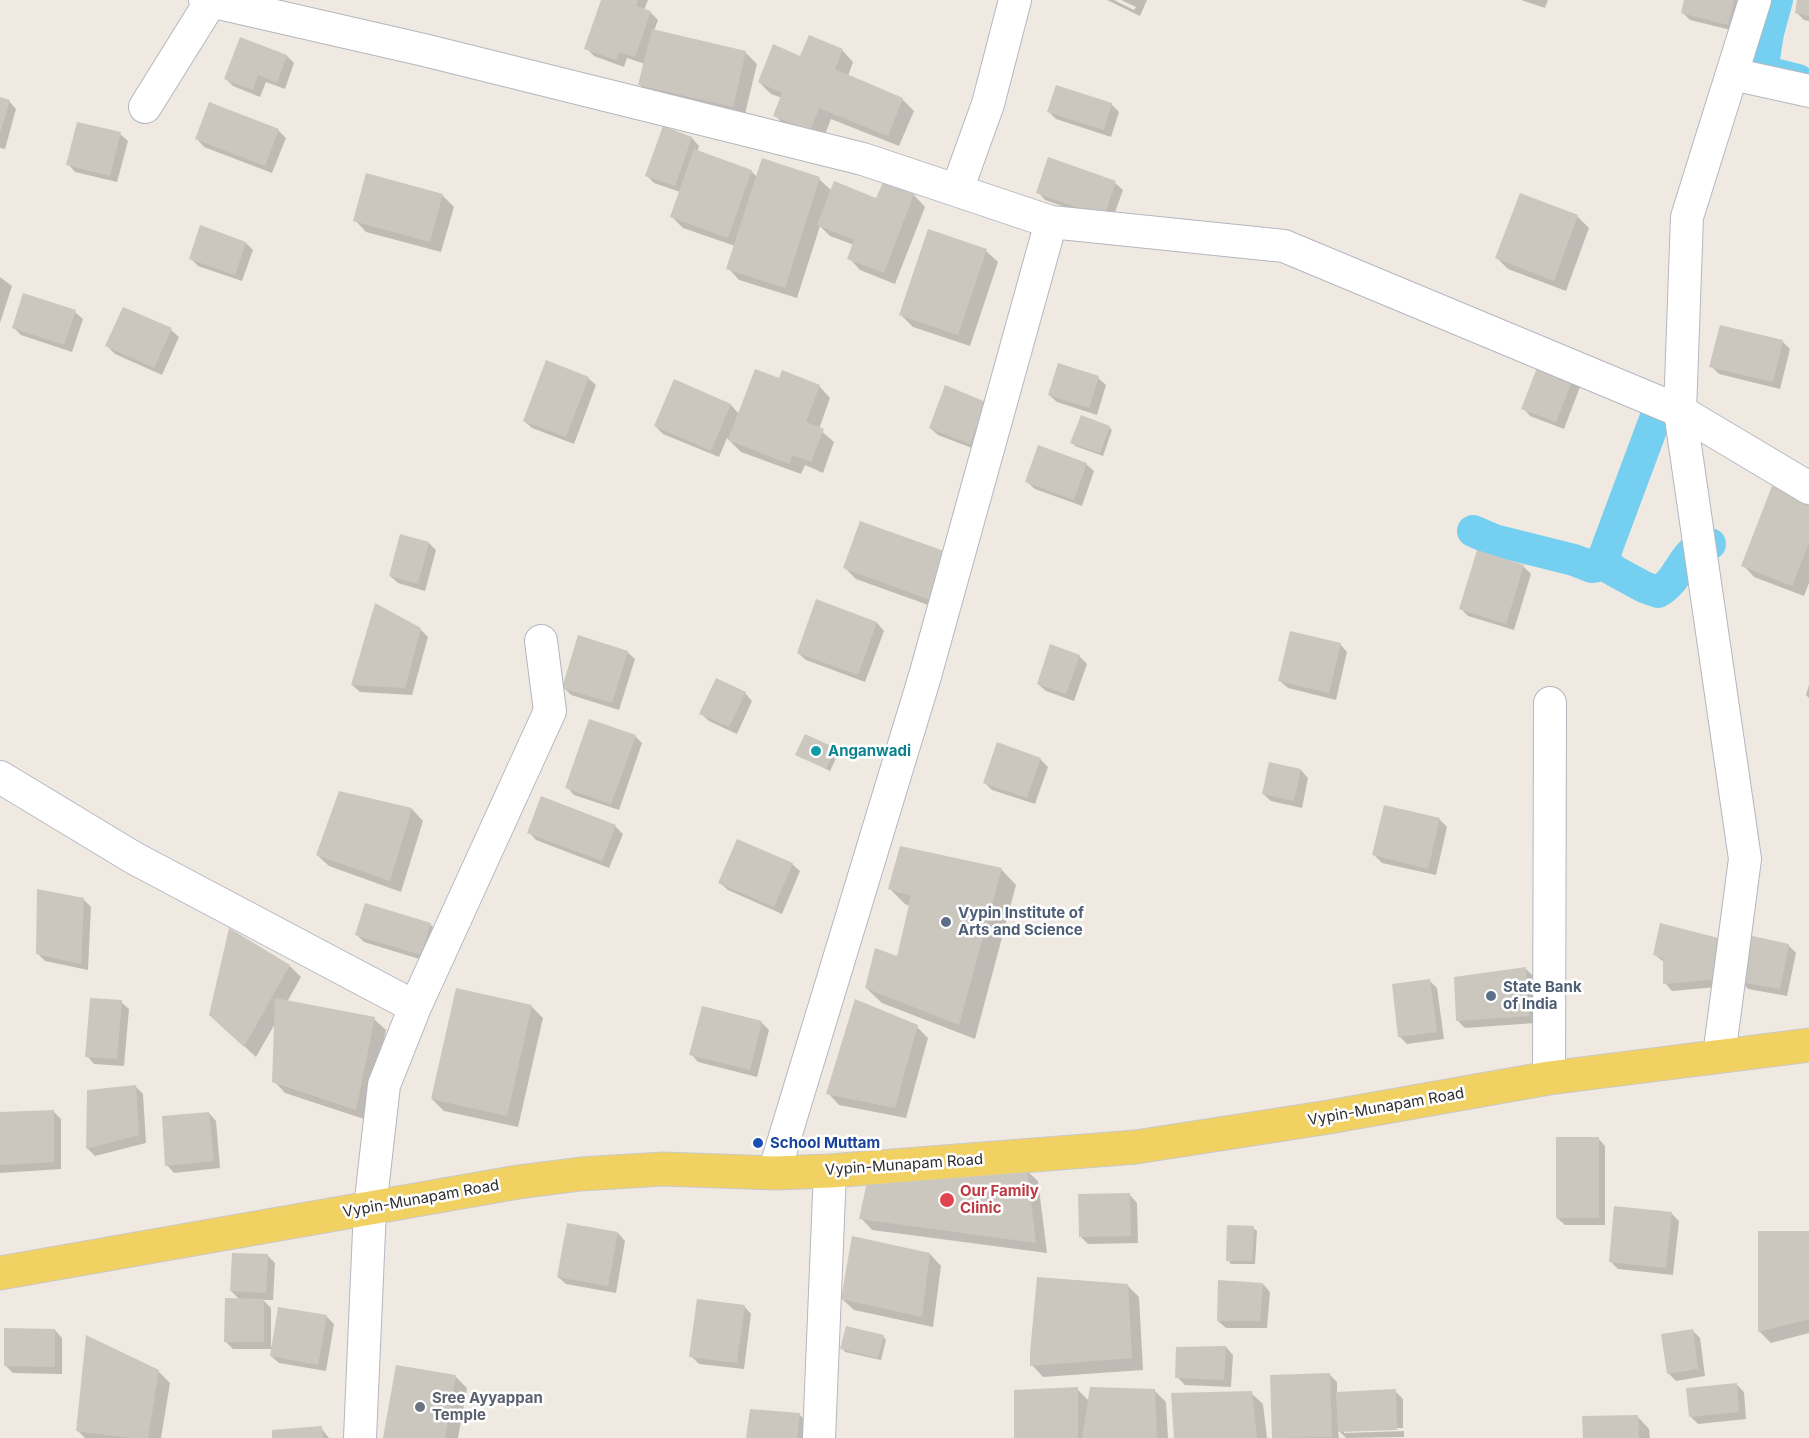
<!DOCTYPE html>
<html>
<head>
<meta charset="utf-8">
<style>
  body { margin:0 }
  canvas { display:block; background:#efe9e1 }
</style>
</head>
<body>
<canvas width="1809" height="1438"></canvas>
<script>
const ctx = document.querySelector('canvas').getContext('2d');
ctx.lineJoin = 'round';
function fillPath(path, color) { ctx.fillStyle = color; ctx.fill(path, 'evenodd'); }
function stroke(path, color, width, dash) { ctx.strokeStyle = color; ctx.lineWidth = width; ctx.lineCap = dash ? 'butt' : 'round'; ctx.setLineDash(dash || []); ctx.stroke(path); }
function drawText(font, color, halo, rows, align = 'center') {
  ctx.font = font + ' Inter,sans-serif'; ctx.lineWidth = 5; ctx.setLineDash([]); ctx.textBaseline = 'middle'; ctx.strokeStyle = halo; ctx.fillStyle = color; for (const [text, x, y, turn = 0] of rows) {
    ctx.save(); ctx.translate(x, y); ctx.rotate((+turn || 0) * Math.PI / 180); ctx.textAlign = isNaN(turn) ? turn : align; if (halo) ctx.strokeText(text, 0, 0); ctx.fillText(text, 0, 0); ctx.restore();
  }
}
const shadow = new Path2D(`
  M603,0H648L644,10L650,12L658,20L654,31L745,52L757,64L744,118L652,97L640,85L645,64L627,58L624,67L594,56L586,48Z
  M1107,0H1114L1134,10L1136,7L1121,0H1147L1140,16Z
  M1521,0H1548L1545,8Z
  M1686,0H1743L1735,31L1690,20L1682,12Z
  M1799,0H1809V21L1804,20L1796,12Z
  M842,50L853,62L848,76L902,99L914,111L899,146L831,119L822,142L786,127L775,115L782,98L771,94L759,82L801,58Z
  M287,56L294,63L285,89L266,82L260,97L233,86L226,79Z
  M0,99L9,101L16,109L5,149L0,148Z
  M210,104L279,131L286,138L272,173L204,147L197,139Z
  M1111,104L1119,112L1111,137L1056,119L1049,112Z
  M664,128L692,138L699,146L697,152L751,171L757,177L819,179L832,191L877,200L883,183L914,195L925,207L895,284L860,270L849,258L854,245L830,236L820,226L797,298L739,280L728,268L735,246L683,228L671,216L680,192L654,183L646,175Z
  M120,134L128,141L117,182L75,172L68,164Z
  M1115,183L1123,190L1111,223L1045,200L1038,192Z
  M442,195L454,207L441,252L366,232L355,220Z
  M1521,195L1578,217L1589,228L1566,291L1508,269L1497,258Z
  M246,243L253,250L242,281L198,266L190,258Z
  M986,251L998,262L970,346L913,327L901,315Z
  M0,277L12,286L0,323Z
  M124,309L171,330L179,337L162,375L115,354L107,346Z
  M75,312L83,319L72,352L21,335L13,327Z
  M1721,326L1783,342L1790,349L1780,389L1719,374L1711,366Z
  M588,378L596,385L574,444L532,428L524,421Z
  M1098,378L1106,385L1097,415L1057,402L1049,395Z
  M780,380L819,386L830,398L819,429L834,442L823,473L805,465L801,474L741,452L727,438L719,457L663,434L655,426L675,381L731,405L739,414Z
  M1572,380L1580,387L1564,429L1530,416L1523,408Z
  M985,403L977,450L938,435L930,428Z
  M1109,427L1112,430L1103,456L1075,446L1072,442Z
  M1086,464L1094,471L1082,506L1035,489L1027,482Z
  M1809,502V583L1804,596L1754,577L1743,565Z
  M861,522L942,610L856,579L845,568Z
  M429,543L436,550L425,591L398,583L390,576Z
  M1523,566L1531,574L1514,630L1468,616L1461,609Z
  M877,623L884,631L865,682L806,660L798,653Z
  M420,629L428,637L412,695L360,692L352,685Z
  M1340,644L1347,652L1336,700L1288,688L1280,681Z
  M627,652L635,659L619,710L571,695L563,687Z
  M1079,656L1087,664L1074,701L1046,691L1038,684Z
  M1809,685V698L1806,695Z
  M745,693L752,701L737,734L709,721L701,714Z
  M635,736L642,743L619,810L574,795L567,787Z
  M835,749L839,752L830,771L797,754Z
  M1040,759L1048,767L1035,804L992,790L984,782Z
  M1301,770L1308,778L1302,808L1271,801L1263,794Z
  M340,792L412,809L423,821L401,892L329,866L317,855Z
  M1439,819L1447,827L1436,875L1382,863L1374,855Z
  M615,826L623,834L609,868L536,840L529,832Z
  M792,864L800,871L782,914L728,890L720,883Z
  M1001,869L1016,885L975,1039L882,1003L866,988L898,958L910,906L905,904L890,889Z
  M84,900L91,907L88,970L45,961L37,953Z
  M430,924L438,932L429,962L364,942L357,935Z
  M1661,925L1729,986L1672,991L1665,983V963L1655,955Z
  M1788,945L1796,953L1787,996L1748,989L1740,981Z
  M290,966L301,977L287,1002L374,1019L386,1030L367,1120L285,1093L274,1081L276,1022L256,1057L222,1026Z
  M1525,968L1533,976L1536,1023L1465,1028L1457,1020Z
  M1430,981L1437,988L1444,1039L1407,1044L1399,1036Z
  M121,1002L129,1009L124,1066L94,1064L87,1056Z
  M531,1006L543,1018L518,1127L444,1111L432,1099Z
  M761,1022L769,1030L757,1077L698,1062L691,1054Z
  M917,1027L928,1038L906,1118L839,1105L828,1093Z
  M135,1086L143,1094L146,1143L95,1156L88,1149L89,1091Z
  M53,1111L61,1119V1169L0,1173V1114Z
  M209,1113L216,1121L220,1168L174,1173L167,1165Z
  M1598,1138L1605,1146V1225H1565L1557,1218Z
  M1026,1170L1038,1181L1047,1253L872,1230L861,1218Z
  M1130,1195L1137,1203L1138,1243L1088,1244L1080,1236Z
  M1672,1214L1679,1221L1673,1275L1618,1269L1610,1261Z
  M1253,1228L1257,1231L1255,1264H1231L1228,1260Z
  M618,1233L625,1241L616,1293L566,1284L558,1277Z
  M1759,1233H1809V1333L1771,1343L1760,1332Z
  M930,1254L941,1266L933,1327L854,1310L842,1299Z
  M268,1256L275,1263L273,1300H263L271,1308V1347L326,1316L334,1324L326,1371L279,1363L271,1356L272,1349H233L225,1341L240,1300L231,1291Z
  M1263,1284L1270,1292L1267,1328H1226L1218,1321Z
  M1127,1285L1139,1297L1143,1370L1043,1377L1032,1365Z
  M744,1306L751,1314L744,1369L699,1364L691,1356Z
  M55,1330L62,1338V1374L13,1373L5,1365Z
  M1693,1331L1700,1338L1705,1376L1676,1381L1668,1373Z
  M883,1336L886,1340L881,1360L845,1352L842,1348Z
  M1226,1347L1233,1355L1231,1387L1185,1385L1177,1377Z
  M398,1366L456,1377L467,1388L458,1438H385Z
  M158,1371L170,1383L161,1438H85L78,1431Z
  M1329,1374L1337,1382V1393L1395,1391L1403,1399V1428L1344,1430V1433L1404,1431V1437L1346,1438L1338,1430L1339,1438H1273L1271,1376Z
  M1736,1384L1744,1392L1746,1419L1698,1424L1691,1417Z
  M1077,1389L1089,1401L1155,1391L1166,1402L1168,1438H1016Z
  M1251,1393L1263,1404L1267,1438H1175Z
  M800,1415L811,1426L810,1438H747Z
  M1638,1417L1649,1429L1650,1438H1585Z
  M321,1428L329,1438H274Z`);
const canal = new Path2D(`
  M1777,0L1768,33L1762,71L1798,80
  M1661,403L1604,556L1611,569L1644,587L1658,592C1682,579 1682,547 1710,544
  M1473,531L1494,540L1574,560L1592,567L1608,564`);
const building = new Path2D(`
  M601,0H638L636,6L651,11L635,57L619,52L616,60L584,49Z
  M1684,0H1734L1728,25L1681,13Z
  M1797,0H1809V16L1795,13Z
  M652,29L746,51L733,107L638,85Z
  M809,35L843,49L835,69L903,98L888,136L819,108L810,131L773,116L782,93L758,82L773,44L800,56Z
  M240,37L287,55L277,83L258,75L253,90L224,79Z
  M1056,85L1112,103L1104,130L1047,112Z
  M0,97L10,100L1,131H0Z
  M209,102L279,129L265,166L195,139Z
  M77,122L121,132L110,176L66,165Z
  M663,126L692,137L675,186L645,176Z
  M694,149L752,170L728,238L670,217Z
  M1048,157L1116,181L1104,217L1036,193Z
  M762,158L820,177L785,288L726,269Z
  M366,173L443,194L430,242L353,221Z
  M834,181L876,198L883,182L914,194L884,273L847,259L854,240L817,225Z
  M1520,193L1578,215L1554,281L1495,258Z
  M200,225L246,242L235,275L189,259Z
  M928,229L987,249L958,335L899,315Z
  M23,293L76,310L64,345L12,328Z
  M123,307L172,328L154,368L105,346Z
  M1720,325L1783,340L1773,382L1709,367Z
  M546,360L589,377L566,437L523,421Z
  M1058,363L1099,376L1089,408L1048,395Z
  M1538,365L1573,379L1556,422L1521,409Z
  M755,369L779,378L782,370L820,385L806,422L824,429L811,462L793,455L789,464L728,440Z
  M674,379L731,404L711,451L654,426Z
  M945,385L986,402L970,444L929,428Z
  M1081,415L1110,426L1100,453L1070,443Z
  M1038,445L1087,463L1074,500L1025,482Z
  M1772,486L1809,501V543L1792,586L1741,566Z
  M860,521L947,552L930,600L843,568Z
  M400,534L429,542L418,584L389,576Z
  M1477,550L1524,565L1506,624L1459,609Z
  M816,599L877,622L858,675L797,653Z
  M375,603L421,628L405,688L351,685Z
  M1290,631L1341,643L1329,693L1278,681Z
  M578,635L628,651L612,703L562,688Z
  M1050,644L1080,655L1066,694L1037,684Z
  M716,678L746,692L729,727L699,714Z
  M589,719L636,735L611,804L565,788Z
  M805,734L836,748L826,769L795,755Z
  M997,742L1041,758L1027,798L983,783Z
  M1269,762L1301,769L1294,801L1262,794Z
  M339,791L412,808L390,881L316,855Z
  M541,796L616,825L602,861L527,833Z
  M1384,805L1440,818L1428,869L1372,855Z
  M737,839L793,863L774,907L718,883Z
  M900,846L1002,868L959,1025L865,988L875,948L897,956L911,896L888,889Z
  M37,889L84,898L81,964L36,954Z
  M365,903L431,923L421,955L355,935Z
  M1660,923L1730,941L1721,979L1663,984V958L1653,955Z
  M229,928L290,965L244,1047L209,1015Z
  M1748,935L1789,944L1780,989L1739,982Z
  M1526,967L1529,1016L1456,1021L1454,977Z
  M1430,979L1437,1032L1398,1037L1392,984Z
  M456,988L532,1005L507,1116L431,1099Z
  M90,998L122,1000L117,1059L85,1057Z
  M275,998L375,1017L356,1110L272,1082Z
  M855,999L918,1025L895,1108L826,1094Z
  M702,1006L762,1021L750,1070L689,1055Z
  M136,1085L139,1135L86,1149L87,1090Z
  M54,1110V1162L0,1165V1112Z
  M209,1112L214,1161L165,1166L162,1116Z
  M1556,1137H1599V1218H1556Z
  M1027,1168L1036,1243L859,1219L867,1182Z
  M1130,1193L1131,1236L1079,1237L1078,1194Z
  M1614,1206L1672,1212L1666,1268L1609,1262Z
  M567,1223L618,1232L608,1286L557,1277Z
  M1227,1225L1254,1226L1252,1261H1226Z
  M1758,1231H1809V1319L1758,1332Z
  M852,1236L930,1253L922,1317L841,1299Z
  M232,1253L268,1254L266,1293L230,1291Z
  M1037,1277L1128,1284L1132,1358L1030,1366V1353Z
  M1218,1280L1263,1283L1260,1321H1217Z
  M225,1298L264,1299V1342H224Z
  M697,1299L745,1305L737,1363L689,1357Z
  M278,1307L327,1315L318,1365L270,1356Z
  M846,1326L884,1335L878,1358L840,1349Z
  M4,1328L55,1329V1367L4,1366Z
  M1693,1329L1698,1369L1667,1374L1661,1334Z
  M86,1335L159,1370L148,1438H131L76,1431Z
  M1226,1346L1224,1380L1175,1378L1176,1347Z
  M396,1365L456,1375L445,1438H383Z
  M1330,1373L1332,1437L1272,1438L1270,1375Z
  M1737,1383L1739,1412L1689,1417L1686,1388Z
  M1078,1387V1438H1014V1390Z
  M1090,1387L1155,1389L1157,1438H1082Z
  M1396,1389L1397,1430L1338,1432L1336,1392Z
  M1252,1391L1257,1438H1174L1171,1393Z
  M750,1409L800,1413L797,1438H746Z
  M1638,1415L1639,1438H1583L1582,1416Z
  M322,1426L323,1438H272V1430Z`);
const minor = new Path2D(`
  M205,0L424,50L863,159L1051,222L1284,246L1680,411L1745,859L1719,1056
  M1755,0L1687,217L1680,411L1809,488
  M1732,74L1809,91
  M145,107L211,1
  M957,190L988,104L1015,0
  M0,777L134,858L415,1007
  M1549,1078L1550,703
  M774,1173L925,676L1051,222
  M360,1438L370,1208L384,1085L415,1007L550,711L541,641
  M819,1438L830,1171`);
const primary = new Path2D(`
  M0,1273L518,1182L581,1174L663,1169L774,1173L830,1171L1136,1147L1329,1117L1549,1078L1809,1045`);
const markers = [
  [816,751,6,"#0f9aa8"],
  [946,922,6,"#5c6f8a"],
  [1491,996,6,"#5c6f8a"],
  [758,1143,6,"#1a4fb4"],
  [947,1200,8,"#e0444e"],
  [420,1407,6,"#6b7280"]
];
const cultureNames = [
  ["Anganwadi",828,751]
];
const serviceNames = [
  ["Vypin Institute of",958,913],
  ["Arts and Science",958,930],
  ["State Bank",1503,987],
  ["of India",1503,1004]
];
const streetNames = [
  ["Vypin-Munapam Road",1386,1107,-10],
  ["Vypin-Munapam Road",904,1165,-4],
  ["Vypin-Munapam Road",421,1199,-10]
];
const transitNames = [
  ["School Muttam",770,1143]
];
const healthNames = [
  ["Our Family",960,1191],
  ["Clinic",960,1208]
];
const worshipNames = [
  ["Sree Ayyappan",432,1398],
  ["Temple",432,1415]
];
fillPath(shadow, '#0003');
stroke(canal, '#75cff0', 32);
fillPath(building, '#cbc7bf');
stroke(minor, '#b4b7c1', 34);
stroke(primary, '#c9c9c9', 35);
stroke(minor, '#fff', 32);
stroke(primary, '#f2d163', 33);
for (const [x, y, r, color] of markers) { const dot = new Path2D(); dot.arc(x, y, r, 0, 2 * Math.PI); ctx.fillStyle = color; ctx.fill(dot); stroke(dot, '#fff', 2); }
drawText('bold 15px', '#0d838f', '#fff', cultureNames, 'left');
drawText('bold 15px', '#4e5e75', '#fff', serviceNames, 'left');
drawText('15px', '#2e2e2e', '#fff', streetNames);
drawText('bold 15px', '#164399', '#fff', transitNames, 'left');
drawText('bold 15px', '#be3a42', '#fff', healthNames, 'left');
drawText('bold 15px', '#5b616d', '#fff', worshipNames, 'left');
</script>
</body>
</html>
